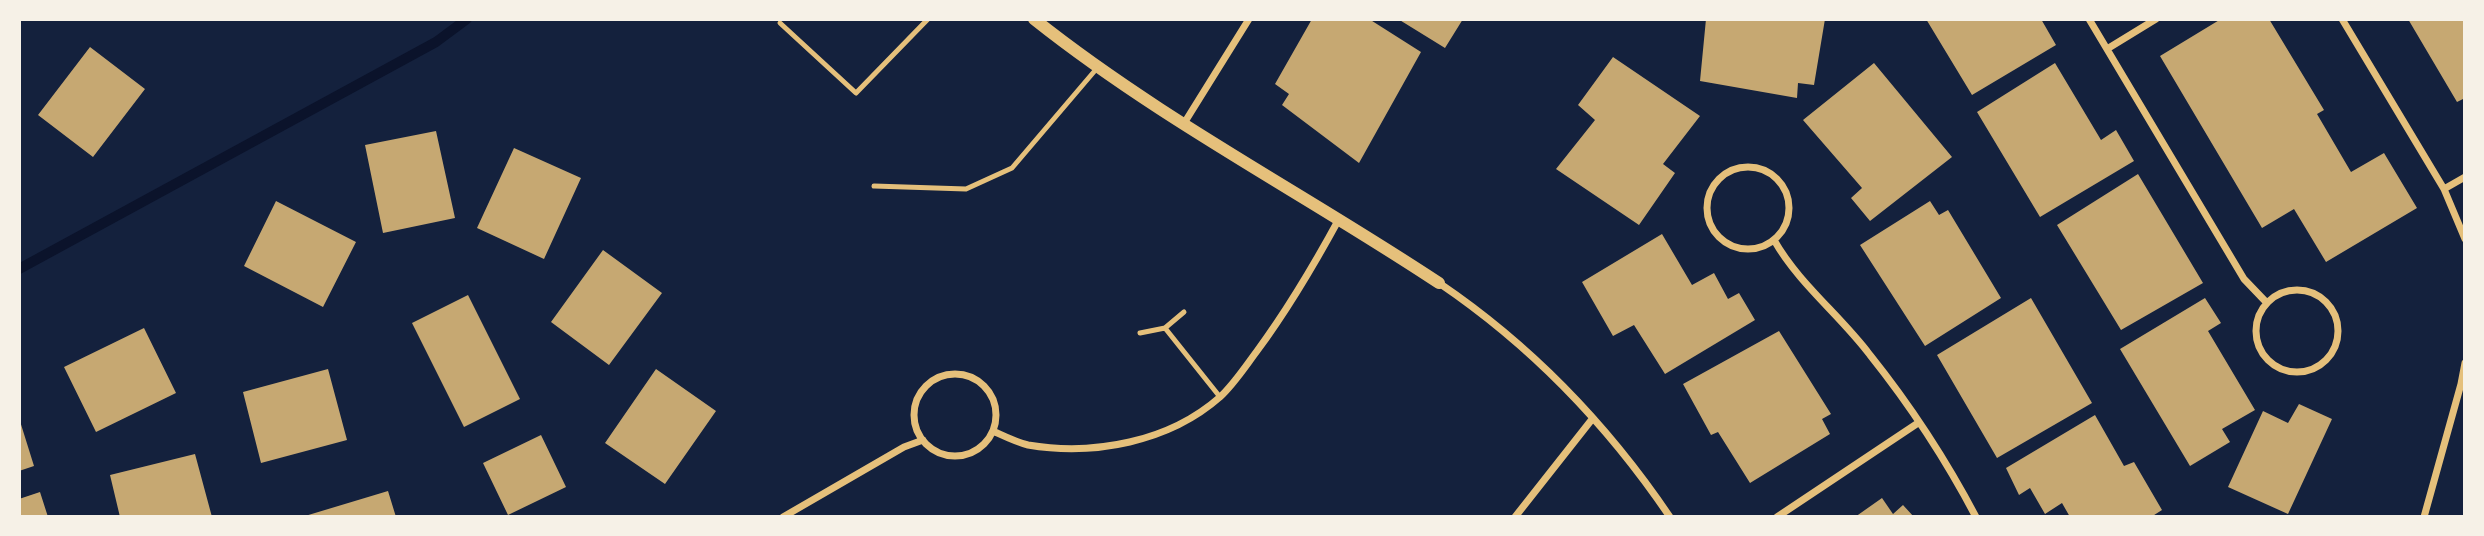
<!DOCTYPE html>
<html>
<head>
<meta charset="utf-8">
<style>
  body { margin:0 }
  #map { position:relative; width:2484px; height:536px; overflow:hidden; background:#14213d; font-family:"Nunito Sans",sans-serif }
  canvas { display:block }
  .frame { position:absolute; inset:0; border:21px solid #f6f1e7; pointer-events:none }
</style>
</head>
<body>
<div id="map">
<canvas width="2484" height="536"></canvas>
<div class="frame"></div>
</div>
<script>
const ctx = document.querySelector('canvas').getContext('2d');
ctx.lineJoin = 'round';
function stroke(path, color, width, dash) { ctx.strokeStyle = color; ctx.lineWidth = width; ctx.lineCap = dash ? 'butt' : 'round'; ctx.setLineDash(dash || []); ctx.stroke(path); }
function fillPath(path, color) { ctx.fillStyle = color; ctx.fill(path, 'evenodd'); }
const stream = new Path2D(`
  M19,269L436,42L467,19`);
const building = new Path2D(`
  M1312,19H1369L1421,52L1359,163L1282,105L1289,94L1275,84Z
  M1398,19H1463L1445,48Z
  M1706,19H1825L1814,85L1798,83L1797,98L1700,81Z
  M1926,19H2041L2056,45L1972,95Z
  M2221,19H2269L2324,110L2317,114L2351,172L2384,153L2417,208L2326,262L2294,209L2262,228L2160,56Z
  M2408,19H2465V98L2457,102Z
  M90,47L145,89L93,157L38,115Z
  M1613,57L1700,116L1663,164L1675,173L1639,225L1556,169L1595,120L1578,105Z
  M1874,63L1952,157L1870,221L1851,198L1862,188L1803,120Z
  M2055,63L2101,140L2116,130L2134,161L2040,217L1977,112Z
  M436,131L455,218L383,233L365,145Z
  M514,148L581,178L544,259L477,228Z
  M2138,174L2203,283L2121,330L2057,225Z
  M276,201L356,242L323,307L244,266Z
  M1930,201L1939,215L1948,210L2001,298L1925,346L1860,245Z
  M1662,234L1692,285L1714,273L1728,299L1739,293L1755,320L1665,374L1634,325L1613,336L1582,282Z
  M603,250L662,293L609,365L551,322Z
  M468,295L520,399L464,427L412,323Z
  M2031,298L2092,403L1997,458L1937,355Z
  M2205,298L2221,323L2208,331L2255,410L2222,429L2230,442L2190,466L2120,349Z
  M144,328L176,393L96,432L64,367Z
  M1779,331L1831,414L1822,419L1830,434L1750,483L1718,432L1711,435L1683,384Z
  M328,369L347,440L261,463L243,392Z
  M656,369L716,411L665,484L605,443Z
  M2299,404L2332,419L2288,514L2228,487L2263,411L2288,423Z
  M2095,415L2124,466L2134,462L2162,510L2151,517H2070L2062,503L2045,514L2030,488L2019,495L2006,468Z
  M19,418L34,466L19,471Z
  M541,435L566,487L508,515L483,463Z
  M195,454L212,517H120L110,475Z
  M388,491L396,517H305V516Z
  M40,492L48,517H19V499Z
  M1882,498L1893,514L1903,505L1914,517H1855Z`);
const service = new Path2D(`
  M780,23L856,93L928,19
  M874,186L966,189L1012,168L1098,67
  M1165,328L1184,312
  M1140,333L1165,328L1220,397`);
const minor = new Path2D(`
  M2089,19L2244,279L2267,303
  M2342,19L2444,189L2465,239
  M2107,49L2156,19
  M1183,125L1249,19
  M1707 208a41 41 0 1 1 82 0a41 41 0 1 1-82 0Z
  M2444,189L2465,177
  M1774,240C1799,284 1840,315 1870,355C1910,405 1946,460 1976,517
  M1439,283C1532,346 1607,424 1670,517
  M2256 331a41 41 0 1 1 82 0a41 41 0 1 1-82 0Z
  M914 415a41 41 0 1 1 82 0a41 41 0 1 1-82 0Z
  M993,431C1004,436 1016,442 1028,445C1094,456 1169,442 1220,397C1234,384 1245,367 1257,351C1288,309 1314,265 1339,219
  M783,517L904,447L923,440
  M1515,517L1593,418
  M1777,517L1918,423
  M2424,517L2461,384L2465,363`);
const tertiary = new Path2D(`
  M1034,19C1161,120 1305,194 1439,283`);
stroke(stream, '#0b132b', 10);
fillPath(building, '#c6a872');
stroke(service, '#e5c07b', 5);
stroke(minor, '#e5c07b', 7);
stroke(tertiary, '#e5c07b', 12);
</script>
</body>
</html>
